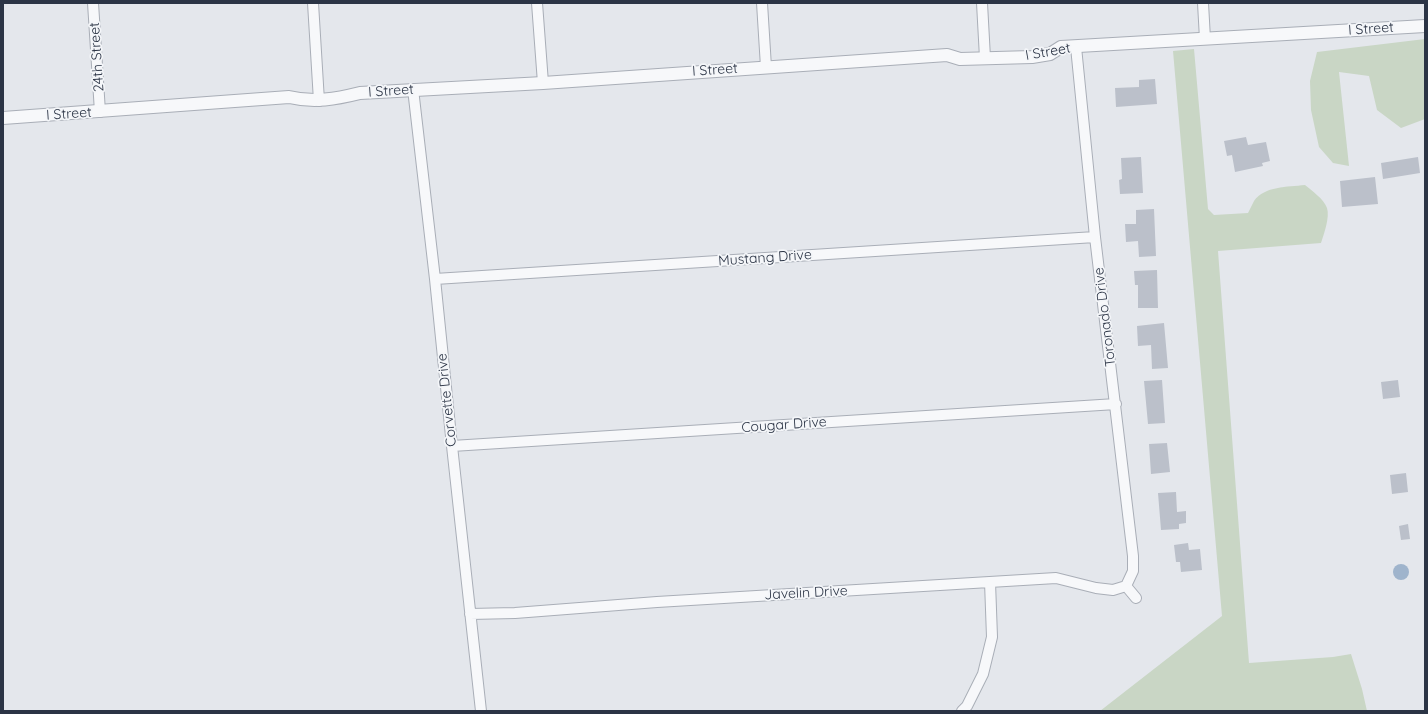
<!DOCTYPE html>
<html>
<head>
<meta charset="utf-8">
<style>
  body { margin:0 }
  #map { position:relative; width:1428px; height:714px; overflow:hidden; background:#e4e7ec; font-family:Quicksand,sans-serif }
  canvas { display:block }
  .frame { position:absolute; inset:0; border:4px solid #2b3445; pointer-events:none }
</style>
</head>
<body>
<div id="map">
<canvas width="1428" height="714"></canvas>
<div class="frame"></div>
</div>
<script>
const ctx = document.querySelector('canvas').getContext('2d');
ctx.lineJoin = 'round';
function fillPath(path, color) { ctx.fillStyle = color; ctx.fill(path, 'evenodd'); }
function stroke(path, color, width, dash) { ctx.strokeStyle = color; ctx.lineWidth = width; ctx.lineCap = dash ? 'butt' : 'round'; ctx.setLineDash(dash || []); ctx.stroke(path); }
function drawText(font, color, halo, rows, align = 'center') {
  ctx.font = font + ' Quicksand,sans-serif'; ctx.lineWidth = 3.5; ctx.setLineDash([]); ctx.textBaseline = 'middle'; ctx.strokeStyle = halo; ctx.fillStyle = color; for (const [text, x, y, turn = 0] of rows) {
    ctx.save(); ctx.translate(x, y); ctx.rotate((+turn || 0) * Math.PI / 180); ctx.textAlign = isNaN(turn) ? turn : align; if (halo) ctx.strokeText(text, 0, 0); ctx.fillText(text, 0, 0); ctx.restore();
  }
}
const green = new Path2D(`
  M1425,39V119L1401,128L1377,110L1369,76L1339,72L1349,166L1333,163L1319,147L1311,110L1310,81L1317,52Z
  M1194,49L1208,209L1214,215L1248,213C1250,209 1252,205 1254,201C1265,186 1287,187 1305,185C1312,191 1324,199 1327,208C1330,217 1324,234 1321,243L1218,251L1249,663L1333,657L1351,654L1362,689L1367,711H1100L1222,616L1173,51Z`);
const water = new Path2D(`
  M1393 572a8 8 0 1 1 16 0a8 8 0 1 1-16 0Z`);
const building = new Path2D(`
  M1155,79L1157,104L1116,107L1115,88L1139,87V80Z
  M1246,137L1248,145L1266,142L1270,161L1262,163L1263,166L1235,172L1232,155L1227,156L1224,141Z
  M1141,157L1143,193L1120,194L1119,180L1122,179L1121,158Z
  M1418,157L1420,173L1383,179L1381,163Z
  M1375,177L1378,204L1342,207L1340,181Z
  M1154,209L1156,256L1139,257L1138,241L1126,242L1125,224H1136V210Z
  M1157,270L1158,308H1138V285H1135L1134,271Z
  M1164,323L1168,368L1152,369L1151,345L1138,346L1137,326Z
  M1162,380L1165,423L1148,424L1144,381Z
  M1398,380L1400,397L1383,399L1381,382Z
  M1167,443L1170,472L1151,474L1149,444Z
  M1406,473L1408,492L1392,494L1390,475Z
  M1176,492L1177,512L1186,511V523L1179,524V529L1161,530L1158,493Z
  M1408,524L1410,539L1401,540L1399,526Z
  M1188,543L1189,550L1200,549L1202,570L1181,572L1180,562H1176L1174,545Z`);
const minor = new Path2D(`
  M93,3L100,112
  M313,3L319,101
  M537,3L543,83
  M762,3L766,67
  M982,3L985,58
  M1203,3L1205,39
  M1076,47L1095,237L1133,556V571L1126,586
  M413,89L435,279L452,446L481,711
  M435,279L1095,237
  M452,446L1116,404
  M1126,586L1136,598
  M470,614L515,613L657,602L1056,578L1096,588L1113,590L1126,586
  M962,711L967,706L983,674L992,637L990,582`);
const tertiary = new Path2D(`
  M3,118L289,97C314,103 336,99 360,93L543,83L947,55L960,59L1032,57L1050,54L1061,47L1425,26`);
const streetNames = [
  ["I Street",1371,29,-4],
  ["I Street",1048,52,-10],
  ["24th Street",97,57,-94],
  ["I Street",715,70,-4],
  ["I Street",391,91,-4],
  ["I Street",69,114,-4],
  ["Mustang Drive",765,258,-4],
  ["Toronado Drive",1105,317,-97],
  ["Corvette Drive",447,400,-96],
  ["Cougar Drive",784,425,-4],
  ["Javelin Drive",806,593,-3]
];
fillPath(green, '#c9d6c5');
fillPath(water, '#9fb4cc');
fillPath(building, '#bbc0ca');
stroke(minor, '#a9aeb7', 12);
stroke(tertiary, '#a9aeb7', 14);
stroke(minor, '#f7f8fa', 10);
stroke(tertiary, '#f7f8fa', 12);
drawText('14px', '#2b3445', '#f4f6f9', streetNames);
</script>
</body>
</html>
